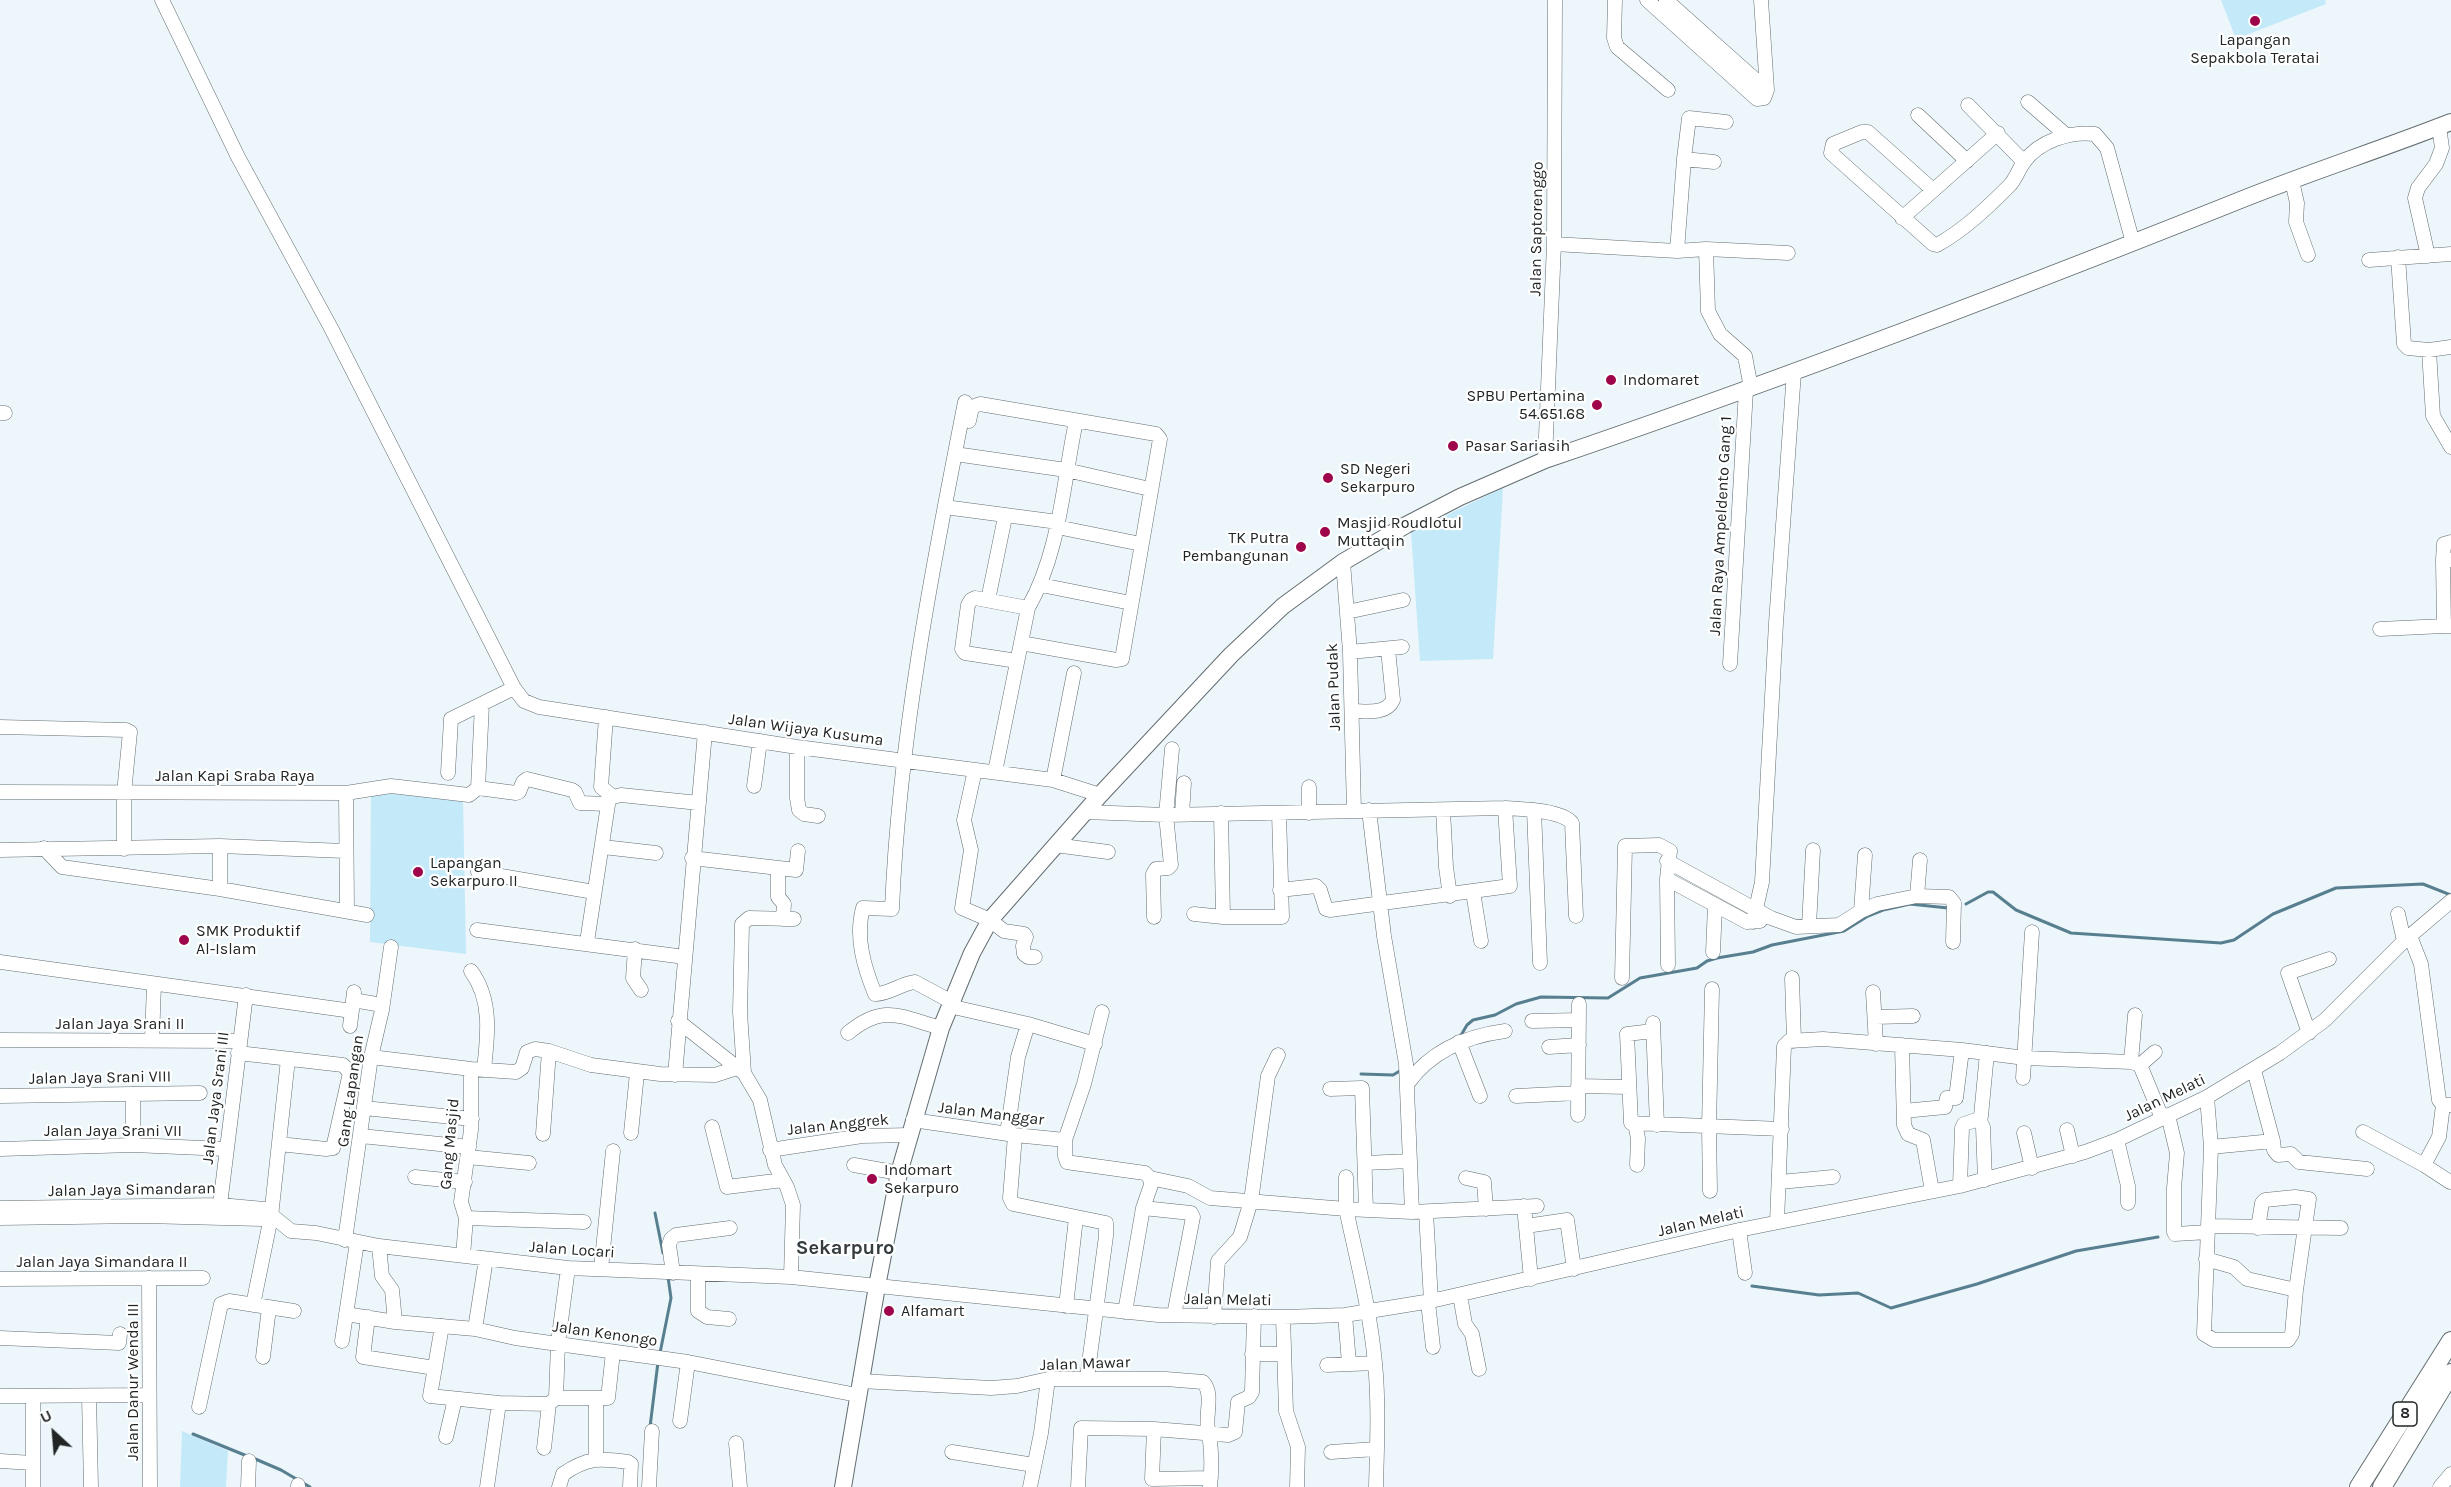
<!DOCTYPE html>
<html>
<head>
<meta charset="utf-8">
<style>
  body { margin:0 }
  #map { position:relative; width:2451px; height:1487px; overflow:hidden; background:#ecf6fb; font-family:Karla,sans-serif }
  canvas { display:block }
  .north { position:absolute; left:24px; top:1403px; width:60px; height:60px; -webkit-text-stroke:4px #fff; paint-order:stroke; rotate:334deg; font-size:16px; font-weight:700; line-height:24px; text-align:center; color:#212526 }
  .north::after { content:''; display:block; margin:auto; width:21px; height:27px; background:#212526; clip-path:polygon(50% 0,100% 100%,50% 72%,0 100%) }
</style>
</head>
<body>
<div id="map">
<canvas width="2451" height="1487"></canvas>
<div class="north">U</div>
</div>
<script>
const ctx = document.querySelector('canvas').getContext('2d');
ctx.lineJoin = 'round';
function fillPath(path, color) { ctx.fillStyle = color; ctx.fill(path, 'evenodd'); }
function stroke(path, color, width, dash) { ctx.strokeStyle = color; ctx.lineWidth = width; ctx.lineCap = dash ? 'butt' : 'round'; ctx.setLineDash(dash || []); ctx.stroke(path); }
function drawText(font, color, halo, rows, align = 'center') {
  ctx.font = font + ' Karla,sans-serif'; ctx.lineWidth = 4.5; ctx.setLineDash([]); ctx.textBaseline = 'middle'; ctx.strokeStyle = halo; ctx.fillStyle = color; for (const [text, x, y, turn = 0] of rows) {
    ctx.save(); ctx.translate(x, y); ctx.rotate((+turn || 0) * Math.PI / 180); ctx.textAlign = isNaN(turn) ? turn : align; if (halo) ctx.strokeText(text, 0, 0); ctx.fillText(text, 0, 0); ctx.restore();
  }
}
const green = new Path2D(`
  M2221,0H2325L2326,4L2236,39Z
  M1503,488L1493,659L1420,661L1411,532Z
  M371,792L463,800L466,954L370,942Z
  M182,1431L228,1451L226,1487H180Z`);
const stream = new Path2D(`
  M1966,904L1988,892H1993L2016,910L2071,933L2221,943L2234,940L2273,914L2336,888L2423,884L2451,895
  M1460,1037L1467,1025L1473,1020L1495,1015L1516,1004L1541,997L1608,998L1640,978L1697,968L1707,961L1717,958L1753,952L1772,945L1844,931L1868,916L1883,910L1910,904L1948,908
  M1361,1074L1393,1075L1403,1069
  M655,1213L663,1253
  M1752,1286L1819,1295L1858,1293L1891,1308L1977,1284L2076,1251L2158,1237
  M660,1353L671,1298L668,1277
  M650,1427L658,1362
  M193,1434L247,1456
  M253,1458L281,1470L310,1487`);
const minor = new Path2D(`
  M162,0L238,157L331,328L514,688L524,701L539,707L797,747L1053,780L1100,795
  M1615,0L1614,38L1617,47L1668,90
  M1647,0L1757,99L1764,98L1767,90L1761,0
  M1666,0L1767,90
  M2028,102L2066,135
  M1968,105L2024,162
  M1918,115L1967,161
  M1684,159L1714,162
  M2292,181L2297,203L2296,222L2308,255
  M1933,190L1868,132H1862L1833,144L1831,153L1933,244L1937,245C1964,230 1987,208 2009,186C2016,179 2018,170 2024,162C2039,141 2070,131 2095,134L2107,148L2133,243
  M1902,218L1998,133
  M1554,244L1677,251L1706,249L1788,253
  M1706,249L1708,311L1720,334L1745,356L1751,388
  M1677,251L1684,159L1689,118L1726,122
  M2428,256L2415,198L2418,188L2436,164L2442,148L2439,126
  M2398,257L2404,344L2408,348L2429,350L2451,347
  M2369,260L2451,254
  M2429,350L2433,416L2451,447
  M0,413H5
  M969,421L972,407L980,404L1156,434L1160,439L1122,659L1116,660L1021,643
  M962,455L1066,470L1150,489
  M1545,460L1554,244L1555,0
  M952,508L1058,522
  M1057,527L1141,544
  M2443,560L2444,544L2451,542
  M2451,560H2443L2444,626H2451
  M1343,562L1350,652L1354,811
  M1041,585L1131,603
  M988,600L1005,517
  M1347,612L1403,600
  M2380,629L2444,626
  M1350,652L1402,647
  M1017,661L965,653L962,649L968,605L971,600L975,598L1028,608
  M1730,664L1746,390
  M1352,711C1366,711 1386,715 1393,700L1388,649
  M606,717L601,787L612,796
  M0,727L126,730L130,732L124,793V849
  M797,747V798L799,810L804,814L818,816
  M975,770L964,820L971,850L962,908L990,920L1004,931L1024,934L1026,937L1023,946L1024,954L1028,957H1035
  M995,772L1028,608C1060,552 1063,483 1076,421
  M448,773L451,719L514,688
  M1053,780L1074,673
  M754,786L760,741
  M478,788L516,793L519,792L523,782L527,779L572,790L575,792L580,803L608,804
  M0,792L346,793L391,786L469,795L478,788L482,704
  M346,793L347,910
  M1369,810L1384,936L1406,1064L1412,1212L1346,1209C1357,1260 1370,1310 1375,1363C1379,1404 1377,1446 1376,1487
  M1443,810L1446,867L1450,896
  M1534,810L1540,963
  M1085,812L1166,815L1505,808C1522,809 1561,810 1572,823L1576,916
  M1221,813L1223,917
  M1309,813V787
  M1182,814L1184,783
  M1055,845L1108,852
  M603,847L656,853
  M44,848L62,867L220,889L367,915
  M0,850L220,846L345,851
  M692,858L796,870L798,851
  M1667,861L1771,918L1796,927L1839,925L1861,911L1877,904L1917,896L1949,897L1954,903L1953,942
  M778,868V897L784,904L783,919
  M478,872L594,892
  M1667,879L1747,922L1760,921
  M220,889V846
  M1280,890L1316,886L1320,890L1326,909L1330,910L1510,886L1505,808
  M1473,892L1481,941
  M1917,896L1920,860
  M1861,911L1865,855
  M1194,914L1223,917H1282L1279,813
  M2398,914L2404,941
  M1154,917L1153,874L1156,869L1168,868L1171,865L1166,815L1172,749
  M1753,922L1762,882L1776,623L1794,372
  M1809,926L1813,850
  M477,930L685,957
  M2410,936L2421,964L2439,1100L2443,1105H2451
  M587,942L609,798L621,795L699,803
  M635,949L633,978L641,990
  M1713,952L1715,906
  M0,962L352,1011
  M471,971C492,999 488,1035 484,1069
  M1622,978L1625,846L1659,845L1670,851L1667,879L1668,965
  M1792,978L1794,1041
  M1873,992L1876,1044
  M353,1000L382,1005
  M950,1001L915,982C902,983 887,995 875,994C864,967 855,937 863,908L892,909C899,738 932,569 965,402
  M949,1006L1028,1024L1095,1044
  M1102,1012L1084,1084L1065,1140V1156L1067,1162L1073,1163L1145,1173L1150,1178L1151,1185L1143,1208L1125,1312
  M1875,1017L1913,1016
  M678,1021L744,1073L760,1100L775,1165L787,1187L793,1205L791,1277
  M1532,1021L1579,1020
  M1653,1023L1657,1125
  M350,1026L354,992
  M1653,1031L1627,1034L1631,1123L1782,1129
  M848,1033C884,1003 901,1017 941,1028
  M2309,1033L2288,973L2329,959
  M0,1040L239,1041
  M152,1040L154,984
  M1459,1042L1480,1096
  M1902,1045L1904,1125L1908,1134L1923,1140L1932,1191
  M1549,1047L1579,1045
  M238,1053L343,1065L350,1073L333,1148L326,1149L279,1144
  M371,1057L471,1069L516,1072L522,1068L527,1052L535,1049L549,1051L591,1065L660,1074L715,1075L737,1068
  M2131,1062L2135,1015
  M2140,1065L2155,1052
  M2254,1070L2273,1141
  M744,1073L740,1012L742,924L749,918L794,919
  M675,1075L705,732
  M2023,1078L2032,932
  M1408,1083C1431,1051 1467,1036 1505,1031
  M1578,1086L1629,1087
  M1330,1089L1362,1088L1366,1210
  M0,1096L200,1093
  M1516,1096L1578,1093
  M2207,1097L2211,1147L2204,1334L2214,1340H2288L2292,1334L2296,1290
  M364,1108L472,1119
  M1904,1111L1945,1107L1947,1098H1956L1962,1050
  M1578,1115L1579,1004
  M2168,1115L2177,1153L2174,1188V1232L2175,1234L2208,1232
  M1979,1119L1983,1127L1985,1180
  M913,1120L1015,1135L1065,1140
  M1635,1124L1638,1138L1637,1165
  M712,1127L727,1187L783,1180
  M2067,1130L2073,1156
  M2363,1132L2424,1165L2439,1137L2443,1105
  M631,1133L637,1073
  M2024,1133L2032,1168
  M543,1134L549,1051
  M1007,1134L1018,1057L1028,1024
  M1015,1135L1010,1198L1013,1204L1106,1223V1236L1087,1378
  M361,1136L469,1147
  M2117,1140L2128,1186V1203
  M133,1145V1094
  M2211,1147L2273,1141L2274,1150L2278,1155L2291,1154L2299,1162L2367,1169
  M0,1149L133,1145L226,1149
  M770,1150L862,1136L910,1135
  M468,1157L529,1163
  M1365,1163L1410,1161
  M854,1165L899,1173
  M2424,1165L2450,1182
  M415,1177L465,1182
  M1150,1178L1188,1186L1210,1198L1346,1209V1177
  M1466,1178L1484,1182L1486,1209
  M1780,1182L1833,1177
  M1960,1186L1962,1128L1964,1124L1979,1119L1981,1116L1987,1053
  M1710,1191L1709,1128L1712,989
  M220,1205L246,995
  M1524,1206L1531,1279
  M0,1208L220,1205L264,1209L291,1231L316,1233L379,1246L568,1268L791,1277L1158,1315L1283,1317L1345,1315L1431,1301L1739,1230L1960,1186L2085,1152L2117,1140L2207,1097L2280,1053L2325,1020L2404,941L2451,901
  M1143,1208L1191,1213L1193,1217L1174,1315
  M1412,1212L1537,1206
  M1426,1212L1431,1301
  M0,1218L144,1216L262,1219L271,1217
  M466,1218L584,1222
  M1777,1222L1784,1046L1789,1041L1823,1039L1962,1050L2025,1058L2131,1062L2140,1065L2162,1118
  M1526,1226L1567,1220L1574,1269
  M2210,1226L2341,1228
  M1739,1230L1745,1273
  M345,1240L371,1057L382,1010L391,947
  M379,1246L382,1276L392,1290L395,1322
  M463,1256L466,1218L461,1202L471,1130V1069
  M2206,1259L2234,1267L2247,1279L2296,1290L2309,1199L2295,1197L2265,1200L2262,1203L2258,1228
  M601,1269L613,1151
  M673,1273L669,1245L671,1239L676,1235L730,1228
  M698,1274V1311L707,1317L729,1319
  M149,1278L150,1487
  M0,1279L203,1278
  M1460,1295L1465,1324L1472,1334L1479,1369
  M1428,1302L1433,1347
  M253,1305L271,1217L288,1059
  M1066,1306L1076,1218
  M346,1314L395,1322L475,1329L515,1338L688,1362L857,1395
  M1345,1315L1349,1363
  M368,1317L363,1357L435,1368
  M1214,1317L1218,1261L1240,1237L1251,1201L1268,1076L1278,1055
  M1283,1317L1286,1411L1298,1447L1297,1487
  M442,1326L430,1396L499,1403
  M475,1329L486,1259
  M0,1338L119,1343L120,1334
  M342,1341L357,1242
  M1252,1354H1284
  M263,1357L269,1308
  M1327,1365L1375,1363
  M860,1381L991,1388L1017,1386L1048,1379H1166L1203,1382C1214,1394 1205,1415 1208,1429C1212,1448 1212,1467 1210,1487
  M0,1396L149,1395
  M33,1396V1487
  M89,1396L91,1487
  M556,1398H608L613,1352
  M596,1399V1458
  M199,1407L221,1304L229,1301L294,1311
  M680,1421L688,1362
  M1154,1429L1152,1479L1211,1478
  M446,1437L455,1399
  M736,1443L740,1487
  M544,1448L549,1404L556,1398L558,1343L568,1268
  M952,1452L1034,1465
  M1331,1452L1376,1449
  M0,1461L33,1463
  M248,1487L249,1461
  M298,1487V1485
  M487,1487L499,1403L549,1404
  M559,1487L563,1474C588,1457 600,1458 628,1462L631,1464L630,1487
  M649,1487L652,1431
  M1030,1487L1041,1433L1048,1379
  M1078,1487L1081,1428L1154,1429L1228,1435L1235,1432L1238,1402L1249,1397L1252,1392L1254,1316
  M2440,1487L2451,1474`);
const major = new Path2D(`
  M843,1487L877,1286L899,1173L941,1028L972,953L990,920L1100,795L1231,655L1283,606L1343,562L1406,525L1460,497L1545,460C1775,382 2002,295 2228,205C2301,175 2377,151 2451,122`);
const highway = new Path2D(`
  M2359,1487L2451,1341
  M2382,1487L2451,1373`);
const markers = [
  [2255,21,6,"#9f054b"],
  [1611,380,6,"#9f054b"],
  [1597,405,6,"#9f054b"],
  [1453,446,6,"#9f054b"],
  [1328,478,6,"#9f054b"],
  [1325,532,6,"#9f054b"],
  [1301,547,6,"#9f054b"],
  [418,872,6,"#9f054b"],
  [184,940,6,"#9f054b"],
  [872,1179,6,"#9f054b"],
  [889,1311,6,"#9f054b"]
];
const shields = [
  [2405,1414,24]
];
const shieldNames = [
  ["8",2405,1414]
];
const poiNames = [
  ["Lapangan",2255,40,"center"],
  ["Sepakbola Teratai",2255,58,"center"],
  ["Indomaret",1623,380],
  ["SPBU Pertamina",1585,396,"right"],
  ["54.651.68",1585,414,"right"],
  ["Pasar Sariasih",1465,446],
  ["SD Negeri",1340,469],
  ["Sekarpuro",1340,487],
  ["Masjid Roudlotul",1337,523],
  ["Muttaqin",1337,541],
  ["TK Putra",1289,538,"right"],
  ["Pembangunan",1289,556,"right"],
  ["Lapangan",430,863],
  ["Sekarpuro II",430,881],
  ["SMK Produktif",196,931],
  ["Al-Islam",196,949],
  ["Indomart",884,1170],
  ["Sekarpuro",884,1188],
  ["Alfamart",901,1311]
];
const streetNames = [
  ["Jalan Saptorenggo",1537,229,-89],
  ["Jalan Raya Ampeldento Gang 1",1721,526,-87],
  ["Jalan Pudak",1334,687,-92],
  ["Jalan Wijaya Kusuma",806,730,8],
  ["Jalan Kapi Sraba Raya",235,776],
  ["Jalan Jaya Srani II",120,1024],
  ["Jalan Jaya Srani VIII",100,1078,-1],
  ["Gang Lapangan",351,1091,-82],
  ["Jalan Jaya Srani III",216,1098,-83],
  ["Jalan Melati",2165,1098,-26],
  ["Jalan Manggar",991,1114,7],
  ["Jalan Anggrek",838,1125,-6],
  ["Jalan Jaya Srani VII",113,1131],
  ["Gang Masjid",450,1144,-85],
  ["Jalan Jaya Simandaran",132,1190,-1],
  ["Jalan Melati",1701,1222,-13],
  ["Jalan Locari",572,1250,4],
  ["Jalan Jaya Simandara II",102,1262],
  ["Jalan Melati",1228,1300,1],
  ["Jalan Kenongo",605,1334,8],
  ["Jalan Mawar",1085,1364,-2],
  ["Jalan Danur Wenda III",133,1382,-90]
];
const quarterNames = [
  ["Sekarpuro",845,1248]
];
fillPath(green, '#c4e9f9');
stroke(stream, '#587f90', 3);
stroke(minor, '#646d71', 15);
stroke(major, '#646d71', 18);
stroke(highway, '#646d71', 20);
stroke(minor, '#fff', 14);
stroke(major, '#fff', 16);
stroke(highway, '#fff', 18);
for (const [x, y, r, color] of markers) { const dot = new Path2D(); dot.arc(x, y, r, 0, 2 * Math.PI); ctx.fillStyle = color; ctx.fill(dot); stroke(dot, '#fff', 2); }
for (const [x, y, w] of shields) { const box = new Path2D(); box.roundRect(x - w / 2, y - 12, w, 24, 4.5); ctx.fillStyle = '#fff'; ctx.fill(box); stroke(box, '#212526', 1.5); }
drawText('bold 15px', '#212526', null, shieldNames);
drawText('16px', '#212526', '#fff', poiNames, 'left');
drawText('16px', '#212526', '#fff', streetNames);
drawText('bold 20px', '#353d40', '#fff', quarterNames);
</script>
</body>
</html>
